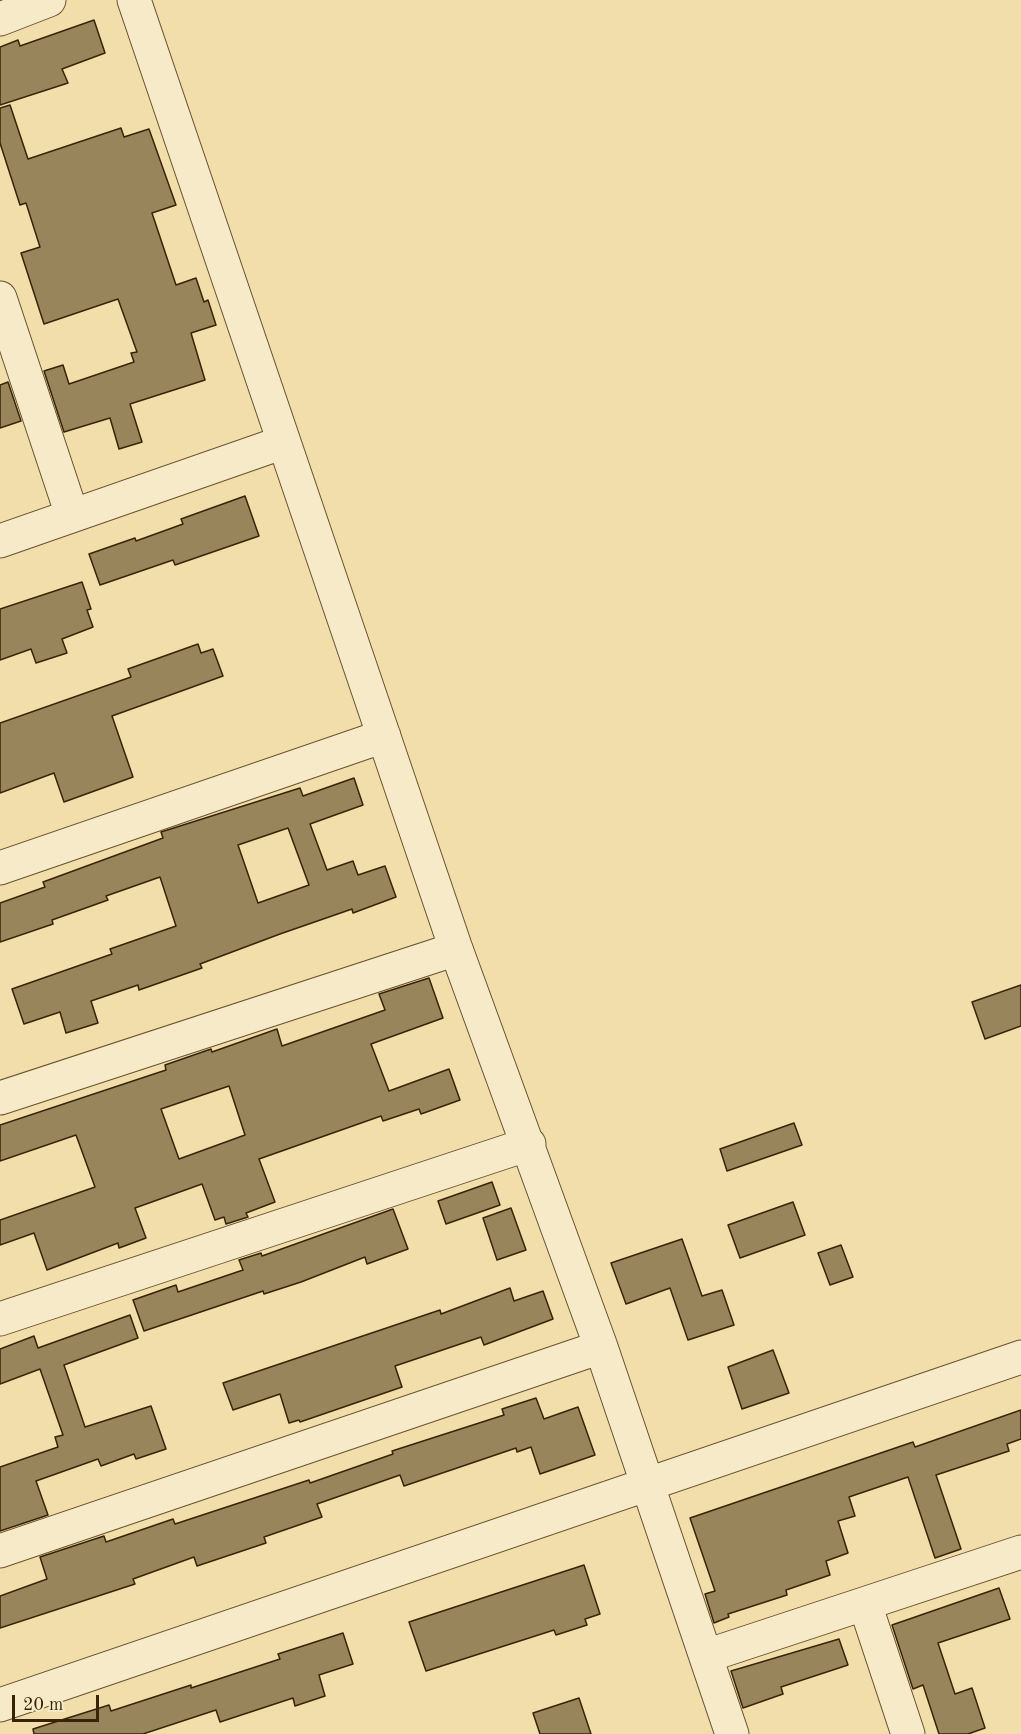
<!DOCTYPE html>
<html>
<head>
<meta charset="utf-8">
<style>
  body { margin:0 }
  #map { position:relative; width:1021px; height:1734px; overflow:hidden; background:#f2deab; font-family:"Old Standard TT",serif }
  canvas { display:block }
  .scale { position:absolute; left:12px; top:1695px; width:87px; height:27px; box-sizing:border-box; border:3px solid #382405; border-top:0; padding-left:8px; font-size:18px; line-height:21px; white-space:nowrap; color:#382405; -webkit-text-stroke:4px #f7eac8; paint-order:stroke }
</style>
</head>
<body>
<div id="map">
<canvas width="1021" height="1734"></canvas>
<div class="scale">20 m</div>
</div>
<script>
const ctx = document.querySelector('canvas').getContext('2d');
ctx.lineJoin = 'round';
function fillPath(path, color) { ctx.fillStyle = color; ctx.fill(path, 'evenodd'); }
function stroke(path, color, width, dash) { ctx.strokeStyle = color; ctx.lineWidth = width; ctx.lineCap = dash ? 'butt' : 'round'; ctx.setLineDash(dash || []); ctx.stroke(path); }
const building = new Path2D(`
  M94,20L105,53L62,69L68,83L0,105V47L18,40L20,46Z
  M10,105L28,159L121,128L124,137L149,129L176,205L152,213L176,285L196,278L204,302L208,300L216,325L191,333L205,380L130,404L142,442L119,449L110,418L64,432L44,371L63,365L69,384L134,362L131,353L137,352L118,299L44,324L21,253L40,247L26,203L20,205L0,143V108Z
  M8,382L21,421L0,428V385Z
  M245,496L259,536L175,565L173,560L100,585L89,554L135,538L136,541L183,524L181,519Z
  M82,582L91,609L87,610L93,627L62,639L67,653L36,663L31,649L0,660V609Z
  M198,644L201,653L213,649L223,676L112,716L133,777L64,802L54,773L0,793V723L131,677L128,669Z
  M354,778L363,805L310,824L327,870L353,861L358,875L385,866L396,897L353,913L352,909L280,934L200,964L202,968L139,990L138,985L91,1001L98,1023L66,1033L60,1012L24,1024L12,989L112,954L110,949L176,926L160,877L106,896L108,900L52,920L53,924L0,942V903L45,887L43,882L163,838L161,832L300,788L303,796ZM288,828L309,885L258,903L238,845Z
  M429,978L443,1018L371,1044L389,1091L449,1069L460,1100L421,1114L419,1109L383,1121L381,1116L259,1159L275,1202L246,1213L248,1217L226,1224L224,1217L215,1220L202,1184L135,1208L146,1238L119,1248L118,1243L47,1270L34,1233L0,1245V1220L95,1187L76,1135L0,1161V1125L166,1070L165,1065L211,1049L212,1052L277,1029L282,1046L385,1010L379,994ZM229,1086L245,1135L179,1159L161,1109Z
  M1021,985V1026L985,1039L972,1002Z
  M794,1123L802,1145L727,1171L720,1149Z
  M492,1182L500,1205L446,1224L438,1201Z
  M793,1202L805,1235L740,1258L728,1225Z
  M511,1208L526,1250L497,1260L483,1218Z
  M393,1209L408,1249L367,1264L365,1257L301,1282L264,1294L263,1291L144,1331L133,1300L176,1285L178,1292L243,1270L239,1260L261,1253L262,1256Z
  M682,1239L702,1296L722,1290L734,1325L688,1340L670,1288L626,1304L611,1263Z
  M841,1245L853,1277L830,1285L818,1253Z
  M510,1288L514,1301L543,1291L553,1319L484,1345L481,1337L395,1366L402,1387L300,1422L299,1420L289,1423L280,1394L233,1410L223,1383L440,1310L441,1314Z
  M130,1315L138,1338L64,1365L85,1427L151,1406L166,1449L136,1459L134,1454L101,1466L98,1459L36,1481L48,1515L0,1531V1467L58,1447L55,1437L63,1435L40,1369L0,1384V1349L34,1336L38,1348Z
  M773,1350L789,1393L742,1409L728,1367Z
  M536,1398L544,1419L578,1407L595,1455L540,1474L531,1447L517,1452L516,1448L404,1486L400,1475L317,1504L322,1517L264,1537L266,1543L197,1566L194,1557L133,1579L135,1584L0,1628V1596L47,1579L40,1557L104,1536L106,1542L173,1519L175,1524L309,1480L310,1483L393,1454L392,1451L504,1415L502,1409Z
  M1021,1410V1439L1007,1444L1009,1451L936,1475L961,1549L935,1558L908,1477L849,1497L855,1516L838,1521L848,1553L826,1561L830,1575L786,1590L787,1595L728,1614L729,1617L714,1623L705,1594L715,1591L690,1518L913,1442L915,1447Z
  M584,1565L600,1614L585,1619L587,1625L556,1635L554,1630L426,1671L409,1622Z
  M999,1588L1010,1619L938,1643L955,1694L972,1688L985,1728L968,1734H939L923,1685L913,1689L892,1625Z
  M343,1633L353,1664L319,1675L325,1696L295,1706L293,1698L220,1722L216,1710L143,1734H34L33,1729L109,1705L111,1711L191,1685V1688L280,1659L278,1654Z
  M839,1639L848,1665L781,1687L783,1694L743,1708L731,1671Z
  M579,1698L591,1734H540L533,1713Z`);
const minor = new Path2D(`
  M134,0L456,949L601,1347L732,1734
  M0,19L49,0
  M0,298L72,515
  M0,541L284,442
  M0,868L384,736
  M0,1098L456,949
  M0,1319L529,1144
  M0,1551L601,1347
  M865,1604L908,1734
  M706,1656L1021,1552
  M0,1705L1021,1357`);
fillPath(building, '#99855b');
stroke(building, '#382405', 1.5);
stroke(minor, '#66522e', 35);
stroke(minor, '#f7eac8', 33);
</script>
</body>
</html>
